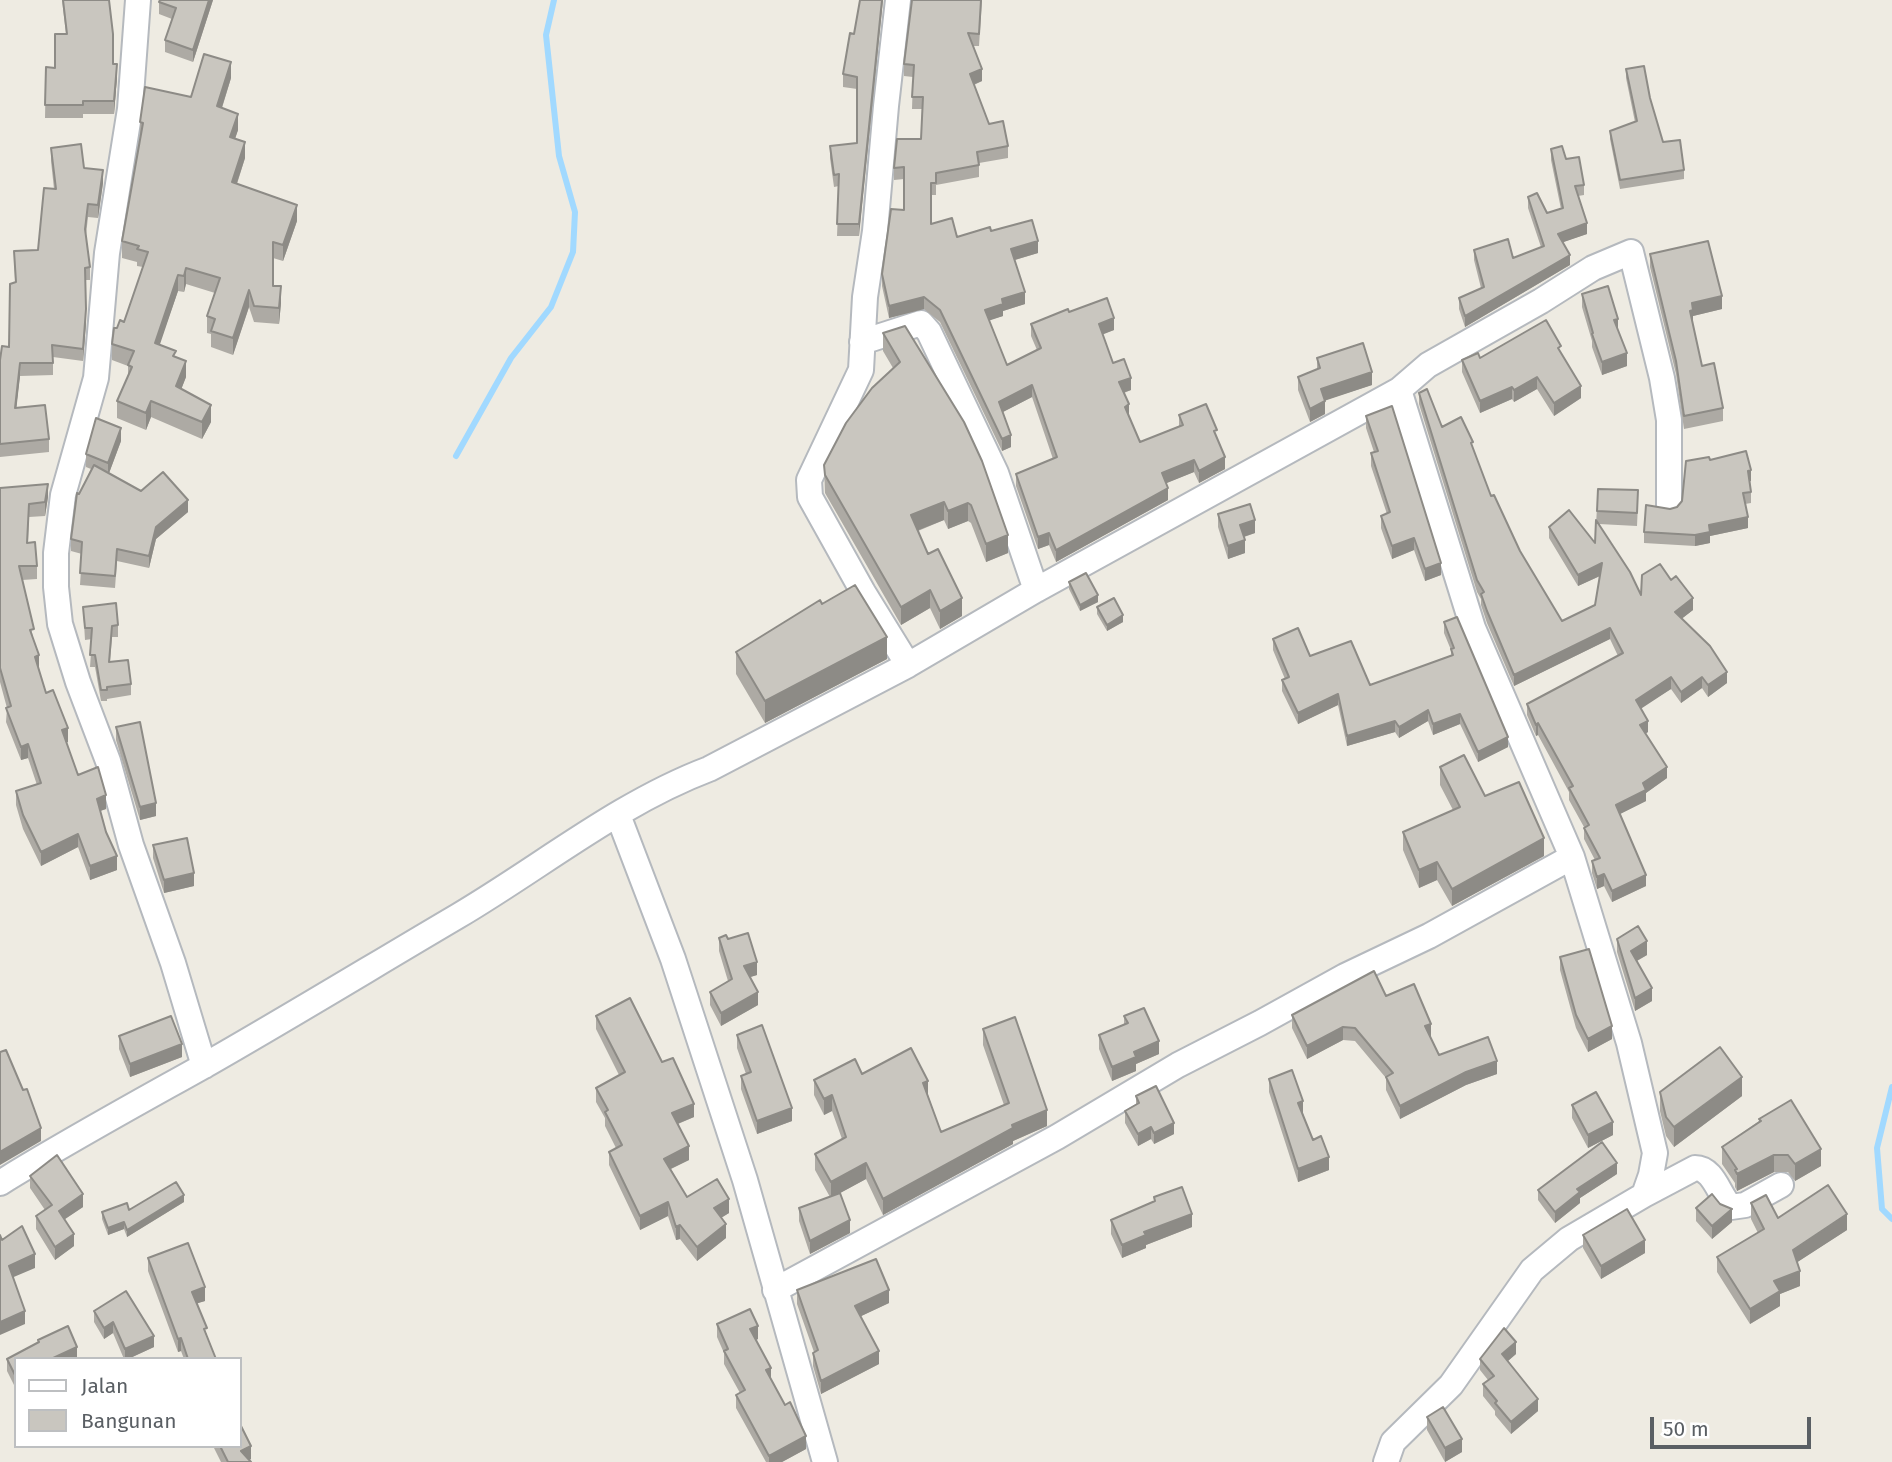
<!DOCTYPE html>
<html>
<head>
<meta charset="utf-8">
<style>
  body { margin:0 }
  #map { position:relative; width:1892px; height:1462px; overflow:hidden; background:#eeebe2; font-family:"Fira Sans",sans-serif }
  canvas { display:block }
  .legend { position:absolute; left:14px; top:1357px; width:228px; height:91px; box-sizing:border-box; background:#fff; border:2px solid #bdbfc1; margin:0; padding:9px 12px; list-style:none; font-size:21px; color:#5a5f64 }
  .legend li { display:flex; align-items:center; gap:14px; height:35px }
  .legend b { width:35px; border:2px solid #bdbfc1 }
  .scale { position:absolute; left:1650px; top:1417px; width:161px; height:32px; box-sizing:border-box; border:4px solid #5a5f64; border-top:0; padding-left:9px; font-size:21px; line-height:24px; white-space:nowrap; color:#5a5f64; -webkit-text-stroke:5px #fff; paint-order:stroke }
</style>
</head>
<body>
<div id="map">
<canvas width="1892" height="1462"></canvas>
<ul class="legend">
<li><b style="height:9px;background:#fff"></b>Jalan</li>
<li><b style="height:19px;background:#c9c6bf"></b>Bangunan</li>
</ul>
<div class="scale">50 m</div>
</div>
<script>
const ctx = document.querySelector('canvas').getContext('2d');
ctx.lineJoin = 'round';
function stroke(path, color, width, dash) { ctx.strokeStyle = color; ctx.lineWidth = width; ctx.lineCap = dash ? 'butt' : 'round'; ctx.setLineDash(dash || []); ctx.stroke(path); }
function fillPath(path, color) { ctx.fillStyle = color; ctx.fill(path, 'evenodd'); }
const stream = new Path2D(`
  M456,456L511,358L551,307L573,252L575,212L559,156L546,35L554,0
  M1892,1087L1877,1148L1882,1209L1892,1219`);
const minor = new Path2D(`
  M138,0L130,109L107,253L96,378L63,495L56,553V587L60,624L78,682L108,761L131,845L173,963L204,1066
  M898,0L886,106L875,231L865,297L861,370L809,480L810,497L863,592L908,665
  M862,342L921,323L929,332L996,473L1036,590
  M618,815L673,959L745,1180L825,1462
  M0,1183C66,1142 134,1105 202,1067C288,1018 373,966 458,916C541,867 619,803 709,769L908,665L1036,590L1399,390L1428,365L1541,301L1593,268L1631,252L1662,378L1669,420V505
  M1644,1195L1695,1168C1714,1168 1719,1196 1731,1207L1745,1205L1781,1185
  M775,1290L1057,1137L1178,1065L1260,1023L1345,976L1429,936L1572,857
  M1386,1462L1393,1442L1451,1385L1532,1270L1569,1239L1644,1195L1651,1175L1655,1153L1629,1043L1572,857L1473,628L1399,390`);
const wall = new Path2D(`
  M62,0H109L113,64L117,77L114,114H83V118H45L46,67L55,68L66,34Z
  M213,0L193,62L165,52V40L172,19L159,14V2Z
  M860,0L859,236H837L839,186L834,187L830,158V146L857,143V89L843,87V74L854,34Z
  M982,0L979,46H973L982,81L974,85L989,124L1008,146V158L979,163V177L936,185V195H931V224L957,237L991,231L1038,253L1015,260L1025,304L1003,311V316L989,320L1007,365L1037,350L1031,336V324L1069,312L1114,330L1102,334L1113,363L1131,390L1124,393L1129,417L1140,442L1179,426V415L1217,439L1225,469L1199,483L1194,472L1166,483L1168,500L1056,562L1049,545L1038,549L1016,486V474L1053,459L1032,397L1003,412L1011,447L1002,451L940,322L924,309L889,318L882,286V274L904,210V179L894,180V168L921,139L922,109H912L913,77L904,76V64Z
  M1626,69L1650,98L1663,142L1684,170V179L1620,189L1610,139V131L1635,122L1626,78Z
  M231,78L222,108L238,130L235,139L245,158L237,184L297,221L283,261L273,258V286L281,303L279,324L254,322L249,307L233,355L211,347V334L207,333V316L215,293L186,284L184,292L178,291L159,345L176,357L186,377L181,389L211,422L202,439L151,417L146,430L117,418V401L128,376V366L112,360V344L117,328L124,322L143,267L137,266V262L122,258V241L140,135V122L191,97Z
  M51,148L84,168L103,183L98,218L88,217L86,235L90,267V280H85L86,322L83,361L53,357V375L20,376L16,408L49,439V452L0,457V360L9,347L15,282L14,251L38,250L54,189L51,161Z
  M1551,149L1566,159L1584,185V195L1578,196L1587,234L1563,242L1570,265L1465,327L1459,309V298L1481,288L1474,260V250L1513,258L1541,247L1528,208V197L1547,213L1561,209L1551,160Z
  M1650,254L1722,309L1693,316V323H1692L1702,366L1723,408V421L1684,429L1676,374L1650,267Z
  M1582,294L1627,366L1602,375L1592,347V341L1582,307Z
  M905,326L1008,553L986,562L971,523L968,521L948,529L944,520L918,531L928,554L962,616L940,629L930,608L901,625L825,493L824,465L893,368L883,351V333Z
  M1561,353L1581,398L1554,416L1537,389L1514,402L1512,399L1480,413L1462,372V360Z
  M1317,358L1372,385L1325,400V414L1310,422L1298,390V377L1317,369Z
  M1419,393L1442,427L1473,449L1491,496L1520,551L1562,621L1595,605L1600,576L1578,586L1549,538V527L1595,543L1598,489L1638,503L1637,526L1599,524L1641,595L1671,580L1693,610L1681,619L1727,683L1708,697L1702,688L1681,703L1671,689L1640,708L1648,732L1646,733L1667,778L1646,793V801L1620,814L1646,886L1612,902L1604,886L1597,889L1592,873V861L1595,860L1584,839V827L1569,800V792L1538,735L1536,736L1527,715V704L1618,656L1610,639L1514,686L1487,623L1481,605V599L1477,592L1419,404Z
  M1366,416L1441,575L1425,581L1414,550L1392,559L1381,528V516L1387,514L1371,466V453L1374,452L1366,428Z
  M121,441L109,473L141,491L188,512L156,539L149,568L117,561L115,588L80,585L82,554L71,551V539L79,494L91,469L86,467V454Z
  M1710,460L1751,481H1750L1751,492V503L1745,504L1748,528L1710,536V543L1695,546L1644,543V532L1670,509L1677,507L1682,501Z
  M0,488L48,497L45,516L29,517L28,543L37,566V579L22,580L39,669L46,693L68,742H66L78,775L106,809L100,811L117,870L90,880L78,847L41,866L23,829L16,805V791L37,785L28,758L21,760L6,722L7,708L0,682Z
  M1218,514L1255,533L1244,537L1245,553L1228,559L1218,527Z
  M1069,582L1098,602L1080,611L1069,589Z
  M822,604L887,659L765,723L736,674V652Z
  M83,607L118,625V637H112L110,662L131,684V695L107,699V701H101L95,667H90L92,639L85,640Z
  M1097,607L1123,622L1107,631L1097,614Z
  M1444,622L1508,747L1478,762L1460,724L1433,735L1428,721L1399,738L1395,732L1347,746L1338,705L1298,724L1282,691V680L1285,679L1273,650V639L1370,685L1451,656V650L1444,633Z
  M116,727L156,816L140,820L116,740Z
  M1440,767L1485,796L1544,856L1452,906L1437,880L1419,888L1403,850V832L1453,810L1440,785Z
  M153,845L194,886L164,893L153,858Z
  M719,938L728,939L757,975L750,977L758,1005L721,1026L710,1005V992L728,981L719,951Z
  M1617,939L1647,955L1637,961L1652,1001L1635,1011L1617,952Z
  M1560,957L1612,1039L1588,1052L1576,1028L1560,970Z
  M1386,996L1431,1037H1430L1439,1055L1497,1074L1466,1085L1400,1119L1386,1090V1078L1355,1041L1343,1040L1307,1059L1292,1028V1015Z
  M596,1016L662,1062L694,1117L678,1124L689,1160L671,1169L687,1197L729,1213L721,1218L726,1238L697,1261L680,1239L676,1240L668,1216L640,1230L609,1165V1152L616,1148L605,1126V1118L596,1102V1088L619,1075L596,1029Z
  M1124,1016L1159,1054L1136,1064V1071L1112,1081L1099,1049V1035L1124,1025Z
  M983,1029L1047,1126L1013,1141V1144L883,1215L866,1179L840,1193L850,1233L810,1254L799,1221V1208L830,1197L815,1170V1154L842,1139L832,1111L824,1115L814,1095V1080L862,1074L928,1095L941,1132L1004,1105L983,1045Z
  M737,1035L792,1121L757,1134L741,1089V1076L746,1074L737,1048Z
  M119,1036L182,1057L130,1077L119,1049Z
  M1269,1079L1303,1114L1313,1140L1329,1170L1298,1182L1269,1092Z
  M1660,1092L1742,1096L1674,1147L1666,1136L1660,1111Z
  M1136,1096L1174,1134L1154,1144L1151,1139L1138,1146L1125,1123V1111L1136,1105Z
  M1572,1105L1613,1135L1588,1148L1572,1118Z
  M1759,1119L1821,1166L1795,1181L1788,1172H1774L1737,1191L1735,1187V1183L1722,1164V1147L1759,1121Z
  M1617,1174L1580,1198V1203L1555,1223L1538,1200V1190Z
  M30,1176L83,1207L65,1219L74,1246L55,1260L36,1229V1216L45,1210L30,1188Z
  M1154,1197L1192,1227L1146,1245V1248L1122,1258L1111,1234V1220L1154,1201Z
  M184,1202L127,1237L124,1229L108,1235L102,1219V1212Z
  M1751,1203L1778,1218L1847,1230L1797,1262L1800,1286L1780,1294V1306L1750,1324L1717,1272V1257L1758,1233L1751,1219Z
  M1696,1208L1732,1222L1712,1239L1696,1221Z
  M1583,1235L1645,1253L1601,1279L1583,1248Z
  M148,1258L205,1301L197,1303L207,1336L216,1359H184L181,1351L178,1352L148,1271Z
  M797,1290L889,1303L861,1316L879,1364L821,1394L813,1366V1353L814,1352L797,1304Z
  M94,1311L154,1347L128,1359H124L113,1333L104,1339L94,1322Z
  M717,1324L758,1339L756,1340L771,1379L806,1449L782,1462H766L736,1408V1395L740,1393L724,1364V1353L717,1337Z
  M38,1340L77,1359H16L15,1387L7,1371V1359L38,1342Z
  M1516,1354L1508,1361L1538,1411L1511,1434L1495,1415V1411L1483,1396V1384L1488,1380L1480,1370V1359Z
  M1427,1417L1462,1452L1445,1462L1427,1430Z
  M213,1446H240L251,1459L249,1460L251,1462H221Z`);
const shadedWall = new Path2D(`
  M209,0H213L193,62V50Z
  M882,0H883L859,236V224Z
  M231,62V78L217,123V106Z
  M117,64V77L114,114V101Z
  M982,69V81L970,86V74Z
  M238,114V130L230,153V137Z
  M245,142V158L232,198V182Z
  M103,170V183L98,218V205Z
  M297,205V221L283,261V245Z
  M1587,223V234L1558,244V234Z
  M1038,241V253L1011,261V249Z
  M1570,255V265L1465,327V316Z
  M186,268V284L184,292V276Z
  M178,275V291L155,359V343Z
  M281,286V303L279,324V308Z
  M249,290V307L233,355V338Z
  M1025,292V304L1003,311V316L985,322V310L1002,299Z
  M1722,296V309L1693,316V323L1690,324V311L1692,303Z
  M924,297V309L889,318V306Z
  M86,309V322L83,361V349Z
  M1114,318V330L1099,336V324Z
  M1618,319V332L1614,320Z
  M1627,353V366L1602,375V362Z
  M186,361V377L176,403V386Z
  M20,363V376L15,421V408Z
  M1372,372V385L1321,402V389Z
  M1537,377V389L1514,402V390Z
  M1131,378V390L1119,394V382Z
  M1032,385V397L999,414V402Z
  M1581,386V398L1554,416V403Z
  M1512,387V399L1480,413V401Z
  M151,401V417L146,430V413Z
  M1325,401V414L1310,422V409Z
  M1129,404V416L1125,407Z
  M211,405V422L202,439V422Z
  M121,428V441L108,476V463Z
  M1011,435V447L1002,451V439Z
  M1225,457V469L1199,483V471Z
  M1194,460V472L1162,485V473Z
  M1751,470V481L1748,482V471Z
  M48,484V497L45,516V502Z
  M1168,488V500L1056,562V550Z
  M188,500V512L156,539L149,568V556L156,527Z
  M944,502V520L911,533V515Z
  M968,503V521L948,529V511Z
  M1748,517V528L1710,536V543L1695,546V535L1709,525Z
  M1255,520V533L1240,538V525Z
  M1049,533V545L1038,549V537Z
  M1008,535V553L986,562V544Z
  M1414,538V550L1392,559V546Z
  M1245,540V553L1228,559V546Z
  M1441,563V575L1425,581V569Z
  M1602,563V575L1578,586V575Z
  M930,590V608L901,625V607Z
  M1098,595V602L1080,611V605Z
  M962,598V616L940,629V611Z
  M1693,598V610L1675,624V612Z
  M1123,615V622L1107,631V625Z
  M1610,628V639L1514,686V675Z
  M887,637V659L765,723V701Z
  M39,655V669L35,657Z
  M1727,672V683L1708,697V685Z
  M1671,677V689L1636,712V700Z
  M1702,677V688L1681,703V692Z
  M1338,694V705L1298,724V713Z
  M1428,710V721L1399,738V727Z
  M1460,714V724L1433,735V724Z
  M1395,721V732L1347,746V736Z
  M1648,721V732L1640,737V725Z
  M1538,723V735L1536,736V725Z
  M68,728V742L62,744V730Z
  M1508,737V747L1478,762V752Z
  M28,744V758L21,760V747Z
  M1667,767V778L1646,793V801L1616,816V805L1643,783Z
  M106,795V809L97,812V799Z
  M156,803V816L140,820V807Z
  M78,834V847L41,866V852Z
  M1544,838V856L1452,906V889Z
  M117,856V870L90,880V866Z
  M1437,862V880L1419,888V870Z
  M194,873V886L164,893V880Z
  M1604,874V886L1597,889V877Z
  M1646,875V886L1612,902V891Z
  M1647,941V955L1631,964V951Z
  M757,962V975L744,979V966Z
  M1652,988V1001L1635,1011V998Z
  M758,992V1005L721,1026V1013Z
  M1431,1024V1037L1425,1040V1026Z
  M1612,1026V1039L1588,1052V1039Z
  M1343,1027V1040L1307,1059V1046Z
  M1159,1041V1054L1136,1064V1071L1112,1081V1067L1134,1052Z
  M182,1044V1057L130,1077V1064Z
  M1497,1061V1074L1466,1085L1400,1119V1106L1466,1072Z
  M1742,1077V1096L1674,1147V1127Z
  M928,1081V1097L923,1083Z
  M832,1095V1111L824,1115V1099Z
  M1303,1101V1114L1298,1116V1103Z
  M694,1104V1117L672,1126V1113Z
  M792,1108V1121L757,1134V1121Z
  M1047,1110V1126L1013,1141V1144L883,1215V1199L1012,1125Z
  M1613,1122V1135L1588,1148V1135Z
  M1174,1123V1134L1154,1144V1133Z
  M1151,1127V1139L1138,1146V1134Z
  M41,1128V1141L0,1165V1152Z
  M689,1146V1160L664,1172V1159Z
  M1821,1149V1166L1795,1181V1164Z
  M1774,1155V1172L1737,1191V1174Z
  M1329,1157V1170L1298,1182V1169Z
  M866,1163V1179L831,1198V1182Z
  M1617,1163V1174L1580,1198V1203L1555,1223V1212L1577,1189Z
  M83,1194V1207L59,1223V1211Z
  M184,1195V1202L127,1237V1230Z
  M729,1199V1213L714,1222V1208Z
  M668,1202V1216L640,1230V1216Z
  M1732,1209V1222L1712,1239V1226Z
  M1192,1214V1227L1146,1245V1248L1122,1258V1245L1144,1232Z
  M1847,1214V1230L1793,1265V1250Z
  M850,1220V1233L810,1254V1241Z
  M124,1222V1229L108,1235V1228Z
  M726,1224V1238L697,1261V1247Z
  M680,1225V1239L676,1240V1227Z
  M74,1234V1246L55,1260V1247Z
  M1645,1240V1253L1601,1279V1266Z
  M35,1254V1268L9,1279V1266Z
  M1800,1271V1286L1780,1294V1306L1750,1324V1309L1774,1281Z
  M205,1287V1301L192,1305V1292Z
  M889,1290V1303L855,1319V1306Z
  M25,1311V1324L0,1335V1322Z
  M113,1322V1333L104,1339V1328Z
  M758,1326V1339L750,1342V1329Z
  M154,1336V1347L128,1359H125V1349Z
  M181,1338V1351L178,1352V1339Z
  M1516,1342V1354L1502,1366V1354Z
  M77,1347V1359H51Z
  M879,1351V1364L821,1394V1381Z
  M771,1368V1381L766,1370Z
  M1538,1399V1411L1511,1434V1422Z
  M806,1436V1449L782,1462H769V1456Z
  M1462,1439V1452L1445,1462V1448Z
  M251,1446V1459L245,1462L241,1451Z`);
const building = new Path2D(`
  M63,0H109L113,34V64H117L114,101H83V105H45L46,67L55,68V34H67Z
  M160,0H209L193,50L165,40L176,8L159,2Z
  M860,0H882L859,224H837L839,174L834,175L830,146L857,143V77L843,74L850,33L854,34Z
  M912,0H981L979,34L968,33L982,69L970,74L989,124L1003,121L1008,146L977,152L979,165L936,173V183H931V224L952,218L957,237L990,227L991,231L1032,220L1038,241L1011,249L1025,292L1002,299L1003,304L985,310L1007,365L1041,348L1031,324L1068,309L1069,312L1107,298L1114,318L1099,324L1113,363L1124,359L1131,378L1119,382L1129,404L1125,407L1140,442L1183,425L1179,415L1206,404L1217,430L1214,431L1225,457L1199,471L1194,460L1162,473L1168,488L1056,550L1049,533L1038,537L1016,474L1057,457L1032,385L999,402L1011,435L1002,439L940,310L924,297L889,306L882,274L891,209L904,210V167L894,168L897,139H921L923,97H912L914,65L904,64Z
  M204,54L231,62L217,106L238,114L230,137L245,142L232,182L297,205L283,245L273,242V286H281L279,308L254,306L249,290L233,338L211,331L215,319L207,316L220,278L186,268L184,276L178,275L155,343L176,351L173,356L186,361L176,386L211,405L202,422L151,401L146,413L117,401L132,367L128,365L134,351L112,344L114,328H117L120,320L124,322L148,252L137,249L139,246L122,241L143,123L140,122L145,87L191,97Z
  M1644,66L1650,98L1663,142L1680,140L1684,170L1620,180L1610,131L1637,121L1626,69Z
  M81,144L84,168L103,170L98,205L88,204L85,229L90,267L85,268L86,309L83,349L52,345L53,363H20L15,408L45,405L49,439L0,444V360L2,346L9,347L10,284L16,282L14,251L38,250L44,188L56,189L51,148Z
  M1562,146L1566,159L1579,157L1584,185L1575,186L1587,223L1558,234L1570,255L1465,316L1459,298L1484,287L1474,250L1508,239L1513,258L1544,246L1528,197L1537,193L1547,213L1563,208L1551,149Z
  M1708,241L1722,296L1692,303L1693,310L1690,311L1702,366L1714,363L1723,408L1684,416L1676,361L1650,254Z
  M1608,286L1618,319L1614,320L1627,353L1602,362L1592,334L1593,333L1582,294Z
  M1546,320L1561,346L1558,348L1581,386L1554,403L1537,377L1514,390L1512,387L1480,401L1462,360L1478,353L1480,358Z
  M905,326L964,422L982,461L1008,535L986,544L971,505L968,503L948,511L944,502L911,515L928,554L938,549L962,598L940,611L930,590L901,607L825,475L824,465L846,423L872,388L900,362L883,333Z
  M1363,343L1372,372L1321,389L1325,401L1310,409L1298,377L1320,368L1317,358Z
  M1427,389L1442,427L1461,417L1473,442L1471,443L1491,496L1494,495L1520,551L1562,621L1595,605L1602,563L1578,575L1549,527L1569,510L1595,543L1596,520L1630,572L1641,595L1642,575L1660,564L1671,580L1676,576L1693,598L1675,612L1710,646L1727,672L1708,685L1702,677L1681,692L1671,677L1636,700L1648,721L1640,725L1667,767L1643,783L1646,790L1616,805L1646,875L1612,891L1604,874L1597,877L1592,861L1600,858L1584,828L1589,825L1569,788L1573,786L1538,723L1536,725L1527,704L1623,653L1610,628L1514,675L1487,611L1481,594L1484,592L1477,580L1419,393Z
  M1392,406L1441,563L1425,569L1414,538L1392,546L1381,516L1390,512L1371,453L1378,451L1366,416Z
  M96,418L121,428L108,463L86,454Z
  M1746,451L1751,470L1748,471L1751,492L1743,493L1748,517L1709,525L1710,532L1695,535L1644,532L1646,505L1670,509L1677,507L1682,501L1686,461L1709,457L1710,460Z
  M94,465L141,491L163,472L188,500L156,527L149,556L117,549L115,576L80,573L82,542L71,539L77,493L79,494Z
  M48,484L45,502L29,504L27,543L35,542L37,566H19L34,629L30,630L39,655L35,657L46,693L53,690L68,728L62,730L78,775L98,767L106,795L97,799L106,832L117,856L90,866L78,834L41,852L23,815L16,791L41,783L28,744L21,747L6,708L11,706L0,668V488Z
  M1598,489L1638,490L1637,513L1597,511Z
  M1250,504L1255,520L1240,525L1245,540L1228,546L1218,514Z
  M1086,573L1098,595L1080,605L1069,582Z
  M855,585L887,637L765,701L736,652L820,600L822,604Z
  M1114,598L1123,615L1107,625L1097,607Z
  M116,603L118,625L112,626L109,662L128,660L131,684L107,687V690H101L95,655H90L92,628H85L83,607Z
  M1457,617L1508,737L1478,752L1460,714L1433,724L1428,710L1399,727L1395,721L1347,736L1338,694L1298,713L1282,680L1289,677L1273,639L1298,628L1310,656L1351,641L1370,685L1453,655L1451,649L1454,648L1444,622Z
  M140,722L156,803L140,807L116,727Z
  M1464,755L1485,796L1519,782L1544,838L1452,889L1437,862L1419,870L1403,832L1460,807L1440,767Z
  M187,838L194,873L164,880L153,845Z
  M1638,926L1647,941L1631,951L1652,988L1635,998L1617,939Z
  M748,933L757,962L744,966L758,992L721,1013L710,992L732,979L719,938L726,935L728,939Z
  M1589,949L1612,1026L1588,1039L1576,1015L1560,957Z
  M1374,971L1386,996L1414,984L1431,1024L1425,1026L1439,1055L1488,1037L1497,1061L1466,1072L1400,1106L1386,1077L1393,1073L1355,1028L1343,1027L1307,1046L1292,1015Z
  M630,998L662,1062L673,1058L694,1104L672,1113L689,1146L664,1159L687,1197L717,1179L729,1199L714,1208L726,1224L697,1247L680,1225L676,1227L668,1202L640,1216L609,1152L622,1145L605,1112L608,1110L596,1088L625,1072L596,1016Z
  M1144,1008L1159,1041L1134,1052L1136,1057L1112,1067L1099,1035L1128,1023L1124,1016Z
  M171,1016L182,1044L130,1064L119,1036Z
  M1015,1017L1047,1110L1012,1125L1013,1128L883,1199L866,1163L831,1182L815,1154L846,1137L832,1095L824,1099L814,1080L855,1059L862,1074L911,1048L928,1081L923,1083L941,1132L1009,1103L983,1029Z
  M762,1025L792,1108L757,1121L741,1076L751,1072L737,1035Z
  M1720,1047L1742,1077L1674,1127L1666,1117L1660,1092Z
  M6,1050L23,1090L27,1089L41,1128L0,1152V1052Z
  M1292,1070L1303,1101L1298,1103L1313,1140L1321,1136L1329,1157L1298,1169L1269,1079Z
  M1156,1086L1174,1123L1154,1133L1151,1127L1138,1134L1125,1111L1139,1103L1136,1096Z
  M1596,1092L1613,1122L1588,1135L1572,1105Z
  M1791,1100L1821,1149L1795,1164L1788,1155H1774L1737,1174L1735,1170L1737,1169L1722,1147L1761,1121L1759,1119Z
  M1602,1142L1617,1163L1577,1189L1580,1192L1555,1212L1538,1190Z
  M57,1155L83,1194L59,1211L74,1234L55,1247L36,1216L52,1205L30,1176Z
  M176,1182L184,1195L127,1230L124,1222L108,1228L102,1212L127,1203L129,1210Z
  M1828,1185L1847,1214L1793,1250L1800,1271L1774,1281L1780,1291L1750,1309L1717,1257L1764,1229L1751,1203L1766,1195L1778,1218Z
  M1182,1187L1192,1214L1144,1232L1146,1235L1122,1245L1111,1220L1155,1201L1154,1197Z
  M840,1193L850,1220L810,1241L799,1208Z
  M1712,1194L1720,1204L1732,1209L1712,1226L1696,1208Z
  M1627,1209L1645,1240L1601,1266L1583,1235Z
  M22,1226L35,1254L9,1266L25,1311L0,1322V1235L2,1240Z
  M188,1243L205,1287L192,1292L207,1328L204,1329L216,1359H188L181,1338L178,1339L148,1258Z
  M876,1259L889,1290L855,1306L879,1351L821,1381L813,1353L818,1350L797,1290Z
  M126,1291L154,1336L125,1349L113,1322L104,1328L94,1311Z
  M750,1309L758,1326L750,1329L771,1368L766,1370L785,1405L790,1402L806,1436L769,1456L736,1395L745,1390L724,1351L728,1349L717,1324Z
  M68,1326L77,1347L51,1359H16L15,1375L7,1359L39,1342L38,1340Z
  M1504,1328L1516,1342L1502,1354L1538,1399L1511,1422L1495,1403L1497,1401L1483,1384L1494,1376L1480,1359Z
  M1443,1407L1462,1439L1445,1448L1427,1417Z
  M240,1424L251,1446L241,1451L251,1462H228L220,1446H240Z`);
stroke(stream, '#a1d9ff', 6);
stroke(minor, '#b5b9be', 28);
stroke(minor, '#fff', 24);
fillPath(wall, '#adaaa4');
fillPath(shadedWall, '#8d8b86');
fillPath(building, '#c9c6bf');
stroke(building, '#8d8b86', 2);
</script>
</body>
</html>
